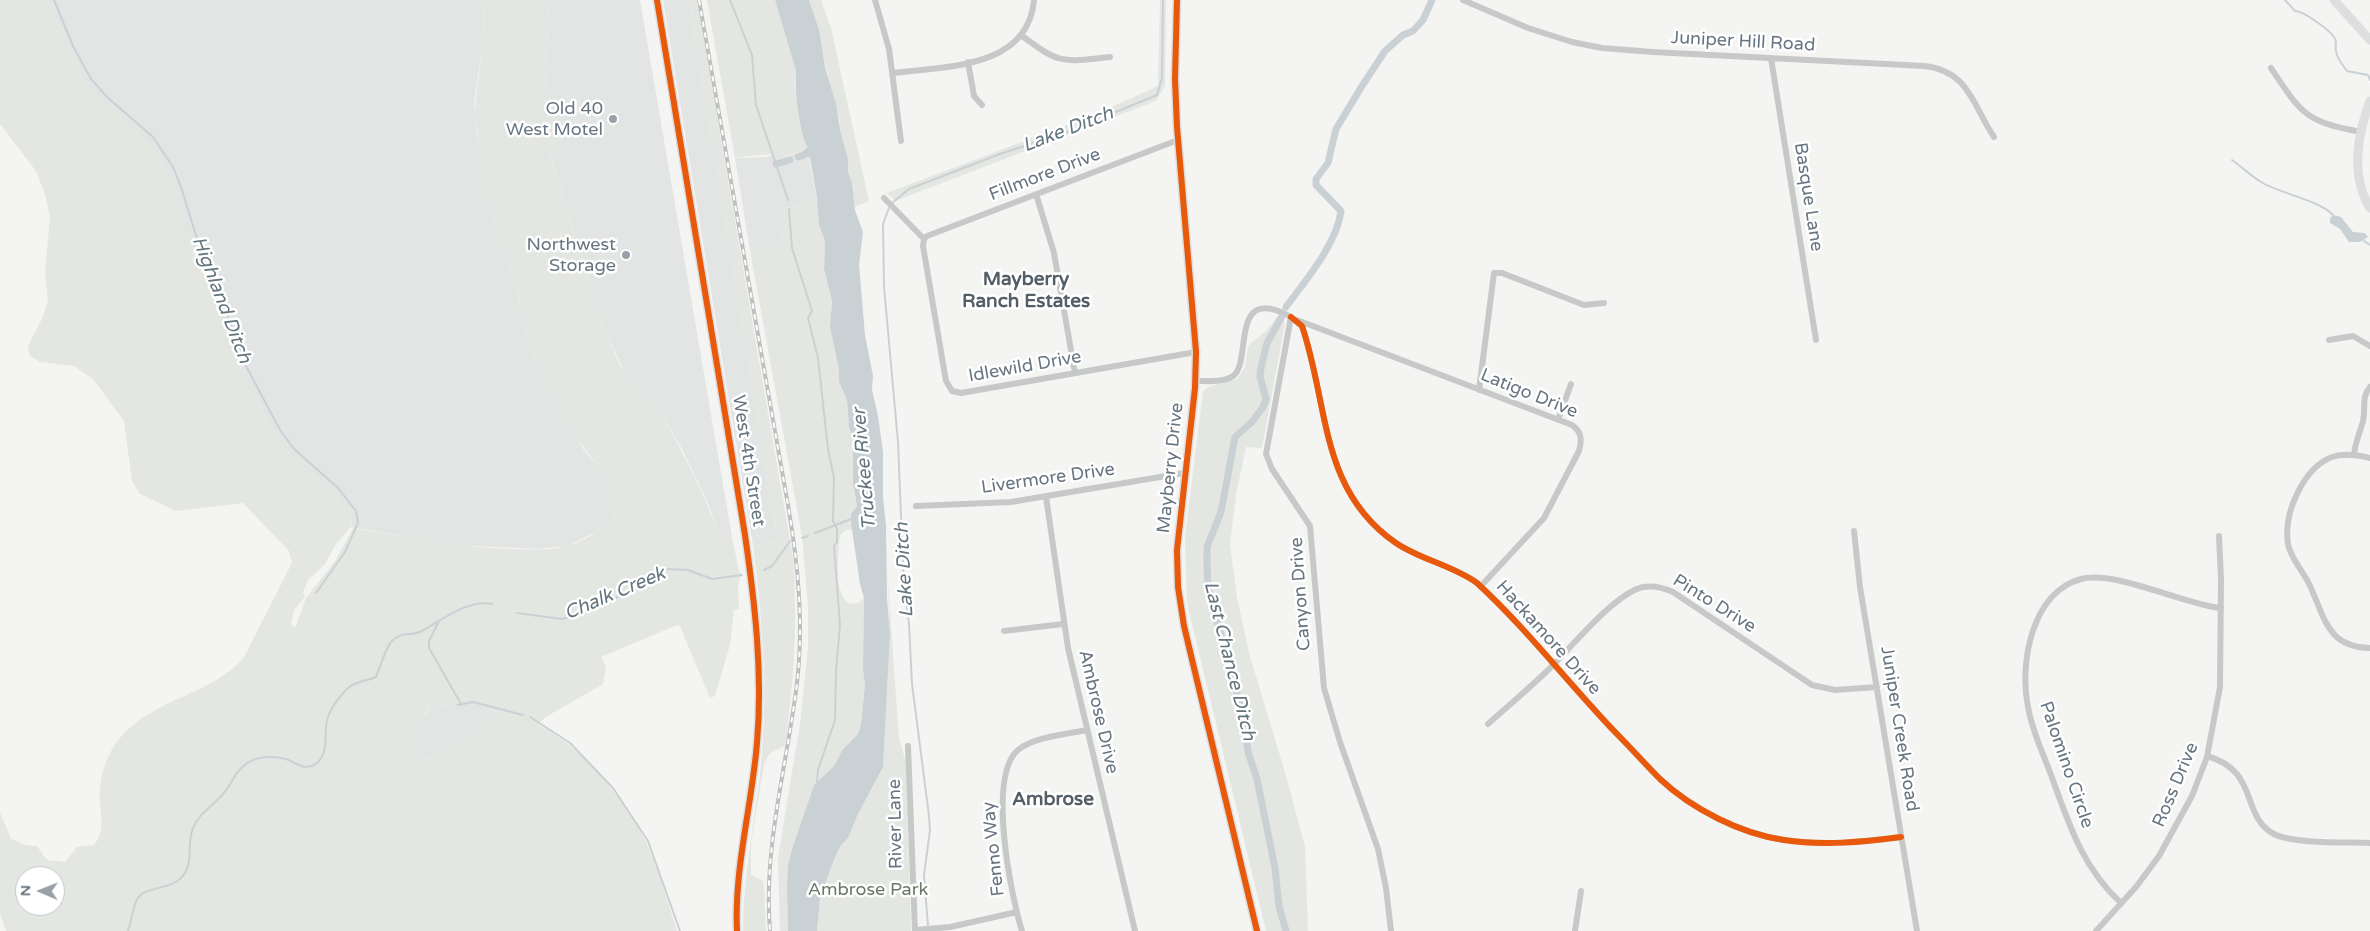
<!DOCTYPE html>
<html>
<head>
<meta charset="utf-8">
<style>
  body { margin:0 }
  #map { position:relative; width:2370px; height:931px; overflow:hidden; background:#f4f4f3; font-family:"Varela Round",sans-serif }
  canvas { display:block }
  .north { position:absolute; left:15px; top:866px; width:50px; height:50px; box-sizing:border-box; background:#fff; border:1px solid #c2c8cd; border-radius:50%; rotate:271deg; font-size:14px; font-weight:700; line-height:20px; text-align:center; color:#677581 }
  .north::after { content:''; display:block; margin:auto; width:18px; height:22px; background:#98a1a9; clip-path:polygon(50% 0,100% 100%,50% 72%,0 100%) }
</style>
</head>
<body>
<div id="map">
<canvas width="2370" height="931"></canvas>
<div class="north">N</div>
</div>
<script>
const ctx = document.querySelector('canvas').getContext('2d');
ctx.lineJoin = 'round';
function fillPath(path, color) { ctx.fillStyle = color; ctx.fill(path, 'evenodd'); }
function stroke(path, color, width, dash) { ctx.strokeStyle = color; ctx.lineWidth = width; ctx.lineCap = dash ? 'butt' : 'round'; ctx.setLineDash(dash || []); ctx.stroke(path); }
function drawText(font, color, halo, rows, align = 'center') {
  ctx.font = font + ' "Varela Round",sans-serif'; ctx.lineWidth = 5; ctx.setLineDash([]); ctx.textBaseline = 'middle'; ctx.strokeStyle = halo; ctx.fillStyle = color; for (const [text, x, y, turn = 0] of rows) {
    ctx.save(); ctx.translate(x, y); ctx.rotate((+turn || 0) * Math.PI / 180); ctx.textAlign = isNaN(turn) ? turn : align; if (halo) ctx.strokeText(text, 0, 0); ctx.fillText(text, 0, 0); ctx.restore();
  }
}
const built = new Path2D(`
  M48,0H484L483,40L474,104L476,131L483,159L491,212L517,287L522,320L536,361L583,449L607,476L614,489L616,496L615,513L610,522L596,532L567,546L538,549L453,545L351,527V522L339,498L289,454L276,437L237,361L221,311L190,242L95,96L86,86Z
  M549,0H640L732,537L721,539L708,503L682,449L650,395L639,397L629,382L603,325L549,151L555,148L546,109L545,93Z
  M663,0H689L778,541L753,545Z
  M807,148L818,203L777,209L783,246L750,251L735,158L766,157L777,153L788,156Z
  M471,698L492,703L490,721L466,740L425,760L411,748L415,724L430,709Z`);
const green = new Path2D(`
  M0,0H48L86,86L143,135L161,159L182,216L195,256L221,311L237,361L276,437L289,454L339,498L349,514L351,527L336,544L325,564L308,580L303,592L305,597L294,610L291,624L295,628L306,598L336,560L353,528C406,537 458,547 512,549C530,549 549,551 566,546C583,542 603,530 614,516L616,496L614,489L606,476L578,440L536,361L522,320L517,287L491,212L474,115L483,40L484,0H549L545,93L546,109L555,149L549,152L603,325L619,363L639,397L650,395C678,442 702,488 721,539L732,537L739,572L741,573L738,588L739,609L734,610L730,645L715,696L710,698L680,626L677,625L601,657L606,668L603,684L544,718L539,725C549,731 559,737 568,744C598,770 627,804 645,840C659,868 667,901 677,931H6L0,913V812L11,839L26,845L37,846C51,867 45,858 65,862L77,847L94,845C108,829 98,809 100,790C101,772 108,752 120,738C155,697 213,695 244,657L292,563L289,551L243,503L176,511L140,494L132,481L124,421L93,379L74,366L40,362L30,356L28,346L43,317L48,300L45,272L50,218L46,197L36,171L0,124ZM471,698L492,703L490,721L466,740L425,760L411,748L415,724L429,709ZM25,876H55V906H25Z
  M689,0H697L793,558C798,622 794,683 785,746L770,753L764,764L751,843V875L763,881L764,884L766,931H743C743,871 757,813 762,754C768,684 762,615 753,545L778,541Z
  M707,0H775L796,71L794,83L807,148L787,156C772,152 752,156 735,158Z
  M809,0H821L831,28L869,201L854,207L852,183L848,173V159L841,134L840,122Z
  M1160,0H1166L1165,86L1156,101L895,201L887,193L1096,114L1158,86Z
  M818,203L819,225L825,241L824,269L832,301L830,327L839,370V382L847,400L849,427L853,438V483L857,506L851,514L852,530H846L841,534L839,540C839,558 833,591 849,604L858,603L864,598L863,670L865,685L861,724L858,734L843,749L834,766L814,785L792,849L787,890L788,931H780L778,858L800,724L808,648V606L802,536L750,251L783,246L777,209Z
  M1277,317H1281L1285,323L1262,448L1246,447L1236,495L1230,545L1237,597L1249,653L1284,769L1305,846L1308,931H1266L1187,603L1185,536L1203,392L1208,387L1237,379L1245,367L1248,348L1251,343L1265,332Z
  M887,568L899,738L906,763L911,931H817L820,898L835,857L841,845L848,837L858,814L883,767L890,635Z`);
const water = new Path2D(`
  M775,0H809L819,30L825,67L836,104L841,134L848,159V172L852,183L855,210L863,232L859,265L865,335L873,376L872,390L878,416L883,452V496L886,526L887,597L890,635L883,767L858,814L848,838L841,845L835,857L820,898L817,931H788L787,890L788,866L792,849L814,785L834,766L843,749L858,734L861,724L865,685L863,670L864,598L860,584L851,523V514L857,506L853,483V438L849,427L847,400L839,382V370L830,327L832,301L824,269L825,241L819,225L817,197L810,158L808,157L807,154L809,150C800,137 794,88 796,71Z
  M2333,215L2341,217L2353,232L2365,233L2368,237L2360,242H2349L2340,229L2330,223V218Z`);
const stream = new Path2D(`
  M54,0L73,46L91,79L107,97L153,137L173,167L181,187L201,252L219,293L246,366L280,430L294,449L338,488L356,511L358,523L345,552L316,593
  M730,0L752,55L756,105L788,200
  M2285,0L2295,11C2303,11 2332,31 2335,39C2337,43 2335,48 2336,51C2337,59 2343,65 2347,71L2368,75L2370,80
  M2232,160C2242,167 2251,176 2261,182C2281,194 2319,200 2333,215
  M892,203L909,189L1000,154L1067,132L1157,95L1162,78L1163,0
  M889,208L883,224L884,287L898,442L904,588L909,624L912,684L929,816L930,830L924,875L928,926
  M789,209L792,248L812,311L808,318L818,358L828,449L834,478L833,521L837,529V542L834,546L840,625L836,670L835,720L818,770L817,782
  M2364,241L2370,245
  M815,533L851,519
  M802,538L808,536
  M764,570L772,566L790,541
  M517,613L562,619L575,615L627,593L647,577L665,569L688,570L712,579L742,575
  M438,623L429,641V648L461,704
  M458,705L473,702L523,715
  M530,717L570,743L613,788L648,841L680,931
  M128,931C131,923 133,905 138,898C146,886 170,890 181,878C195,864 186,844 193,828C199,813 213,806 223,794C232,784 236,769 249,762C259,756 275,756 286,759C297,763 305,772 317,763C329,753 324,733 327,720C330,708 340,696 348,688C356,681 367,681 376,677C379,669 387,646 391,642C402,630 410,637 422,631C442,620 468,599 492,604`);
const canal = new Path2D(`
  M798,157L804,155L815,145
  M776,164L790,160
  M1286,307C1305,281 1337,244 1341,211L1316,185V179L1328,163L1336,129L1362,86L1385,51L1403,35L1413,31L1423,20L1432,0
  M1281,318L1267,343L1261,368L1260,376L1266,399L1263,407L1252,422L1235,437L1221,512L1207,547V563L1208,589L1244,718L1248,752L1257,779L1275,868L1279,906L1286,931`);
const street = new Path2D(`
  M875,0L889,49L901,141
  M1463,0L1528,28L1572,42L1602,48L1653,52L1924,66C1969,71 1972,104 1994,137
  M1021,35C1061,65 1061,62 1110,57
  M1771,58L1816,340
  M968,62L974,96L982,105
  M2271,68C2301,113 2305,122 2361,132
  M893,73C946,66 1028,69 1034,0
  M1036,194L1054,253L1075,373
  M884,198L924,239L923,246L946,381L952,391L961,393L1196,352
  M924,239L927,236L1178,140
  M1291,317L1302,326C1329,405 1319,490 1396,543C1421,560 1452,565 1477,583C1527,629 1569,684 1616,733C1631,748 1645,764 1660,779C1692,809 1741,834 1784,840C1823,846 1863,842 1901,837
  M1297,320L1572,425C1582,432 1582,440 1579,451L1544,518L1481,586
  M2329,340L2353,336L2370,346
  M1195,381C1206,381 1223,383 1233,376C1253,362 1228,282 1291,317L1266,454L1272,469L1310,526L1324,688L1340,742L1378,849L1386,888L1391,931
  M1479,390L1494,273H1502L1584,305L1604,303
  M1558,420L1571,384
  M2354,455C2355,442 2360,433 2363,421C2366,408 2361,398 2370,387
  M2370,458C2358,455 2344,453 2332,457C2303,468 2283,514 2288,544C2291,560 2305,573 2311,588C2325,619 2328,647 2370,648
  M1046,497L1068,648L1135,931
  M916,506L1011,502L1184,473
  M1854,531L1860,587L1917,931
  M1004,631L1063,624
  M1488,724C1507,707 1527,690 1545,673C1569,651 1613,594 1643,587C1654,585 1664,588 1673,592L1812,685L1835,690L1877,687
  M908,746L915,931
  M2207,756C2260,771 2240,816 2274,834C2293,844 2347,842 2370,843
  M2121,903C2082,867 2069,824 2051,775C2043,753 2032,731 2028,707C2019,663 2032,592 2081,579C2115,570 2183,604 2221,608
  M915,930L950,927L1017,912
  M1022,931C1011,896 987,776 1018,750C1033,737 1068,734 1087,730
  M1575,931L1581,891
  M2096,931L2136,887L2159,856L2192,796L2207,757L2220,687L2221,579L2219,536`);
const secondary = new Path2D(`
  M657,0L745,535C755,604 763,673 757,743C752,805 734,868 737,931
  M1177,0L1175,79L1177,127L1196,352L1195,388L1177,550L1178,587L1184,626L1257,931
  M2334,0L2370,40
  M2370,101C2357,136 2350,175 2370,208`);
const rail = new Path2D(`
  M699,0L788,505C798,564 804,623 797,683C787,766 763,847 770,931`);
const cycleway = new Path2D(`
  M657,0L745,535C755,604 763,673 757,743C752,805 734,868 737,931
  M1177,0L1175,79L1177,127L1196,352L1195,388L1177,550L1178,587L1184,626L1257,931
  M1291,317L1302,326C1329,405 1319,490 1396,543C1421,560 1452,565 1477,583C1527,629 1569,684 1616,733C1631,748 1645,764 1660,779C1692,809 1741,834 1784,840C1823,846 1863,842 1901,837`);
const markers = [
  [613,119,5,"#98a1a9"],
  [626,255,5,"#98a1a9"]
];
const streetNames = [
  ["Juniper Hill Road",1743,42,3],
  ["Fillmore Drive",1045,175,-21],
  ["Basque Lane",1808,197,81],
  ["Idlewild Drive",1025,367,-10],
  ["Latigo Drive",1529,394,22],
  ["West 4th Street",748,461,81],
  ["Mayberry Drive",1171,468,-84],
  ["Livermore Drive",1048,479,-8],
  ["Canyon Drive",1301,594,-94],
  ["Pinto Drive",1714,604,32],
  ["Hackamore Drive",1548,638,48],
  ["Ambrose Drive",1098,712,77],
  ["Juniper Creek Road",1899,729,81],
  ["Palomino Circle",2066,765,71],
  ["Ross Drive",2176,785,-67],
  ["River Lane",896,824,-91],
  ["Fenno Way",994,849,-96]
];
const poiNames = [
  ["Old 40",603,109],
  ["West Motel",603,130],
  ["Northwest",616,245],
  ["Storage",616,266]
];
const parkNames = [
  ["Ambrose Park",868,890]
];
const waterNames = [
  ["Lake Ditch",1068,130,-21],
  ["Highland Ditch",221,300,69],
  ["Truckee River",865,469,-95],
  ["Lake Ditch",905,570,-93],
  ["Chalk Creek",615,594,-23],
  ["Last Chance Ditch",1229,661,76]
];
const neighbourhoodNames = [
  ["Mayberry",1026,280],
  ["Ranch Estates",1026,302],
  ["Ambrose",1053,800]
];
fillPath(built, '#e3e4e4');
fillPath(green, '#e3e6e1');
fillPath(water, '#cad1d4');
stroke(stream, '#cad1d4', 2);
stroke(canal, '#cad1d4', 7);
stroke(street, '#c7c9c9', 6);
stroke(secondary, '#dddede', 9);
stroke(rail, '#bebfc0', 4);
stroke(rail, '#fff', 2, [5.5]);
stroke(cycleway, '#e8590c', 6);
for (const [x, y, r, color] of markers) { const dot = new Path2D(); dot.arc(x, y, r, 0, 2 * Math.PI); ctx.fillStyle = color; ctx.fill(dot); stroke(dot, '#fff', 2); }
drawText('18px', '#677581', '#fff', streetNames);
drawText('18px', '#677581', '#fff', poiNames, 'right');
drawText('18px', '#697965', '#fff', parkNames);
drawText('italic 19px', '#63767e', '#fff', waterNames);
drawText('bold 19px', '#545e67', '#fff', neighbourhoodNames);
</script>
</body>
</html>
